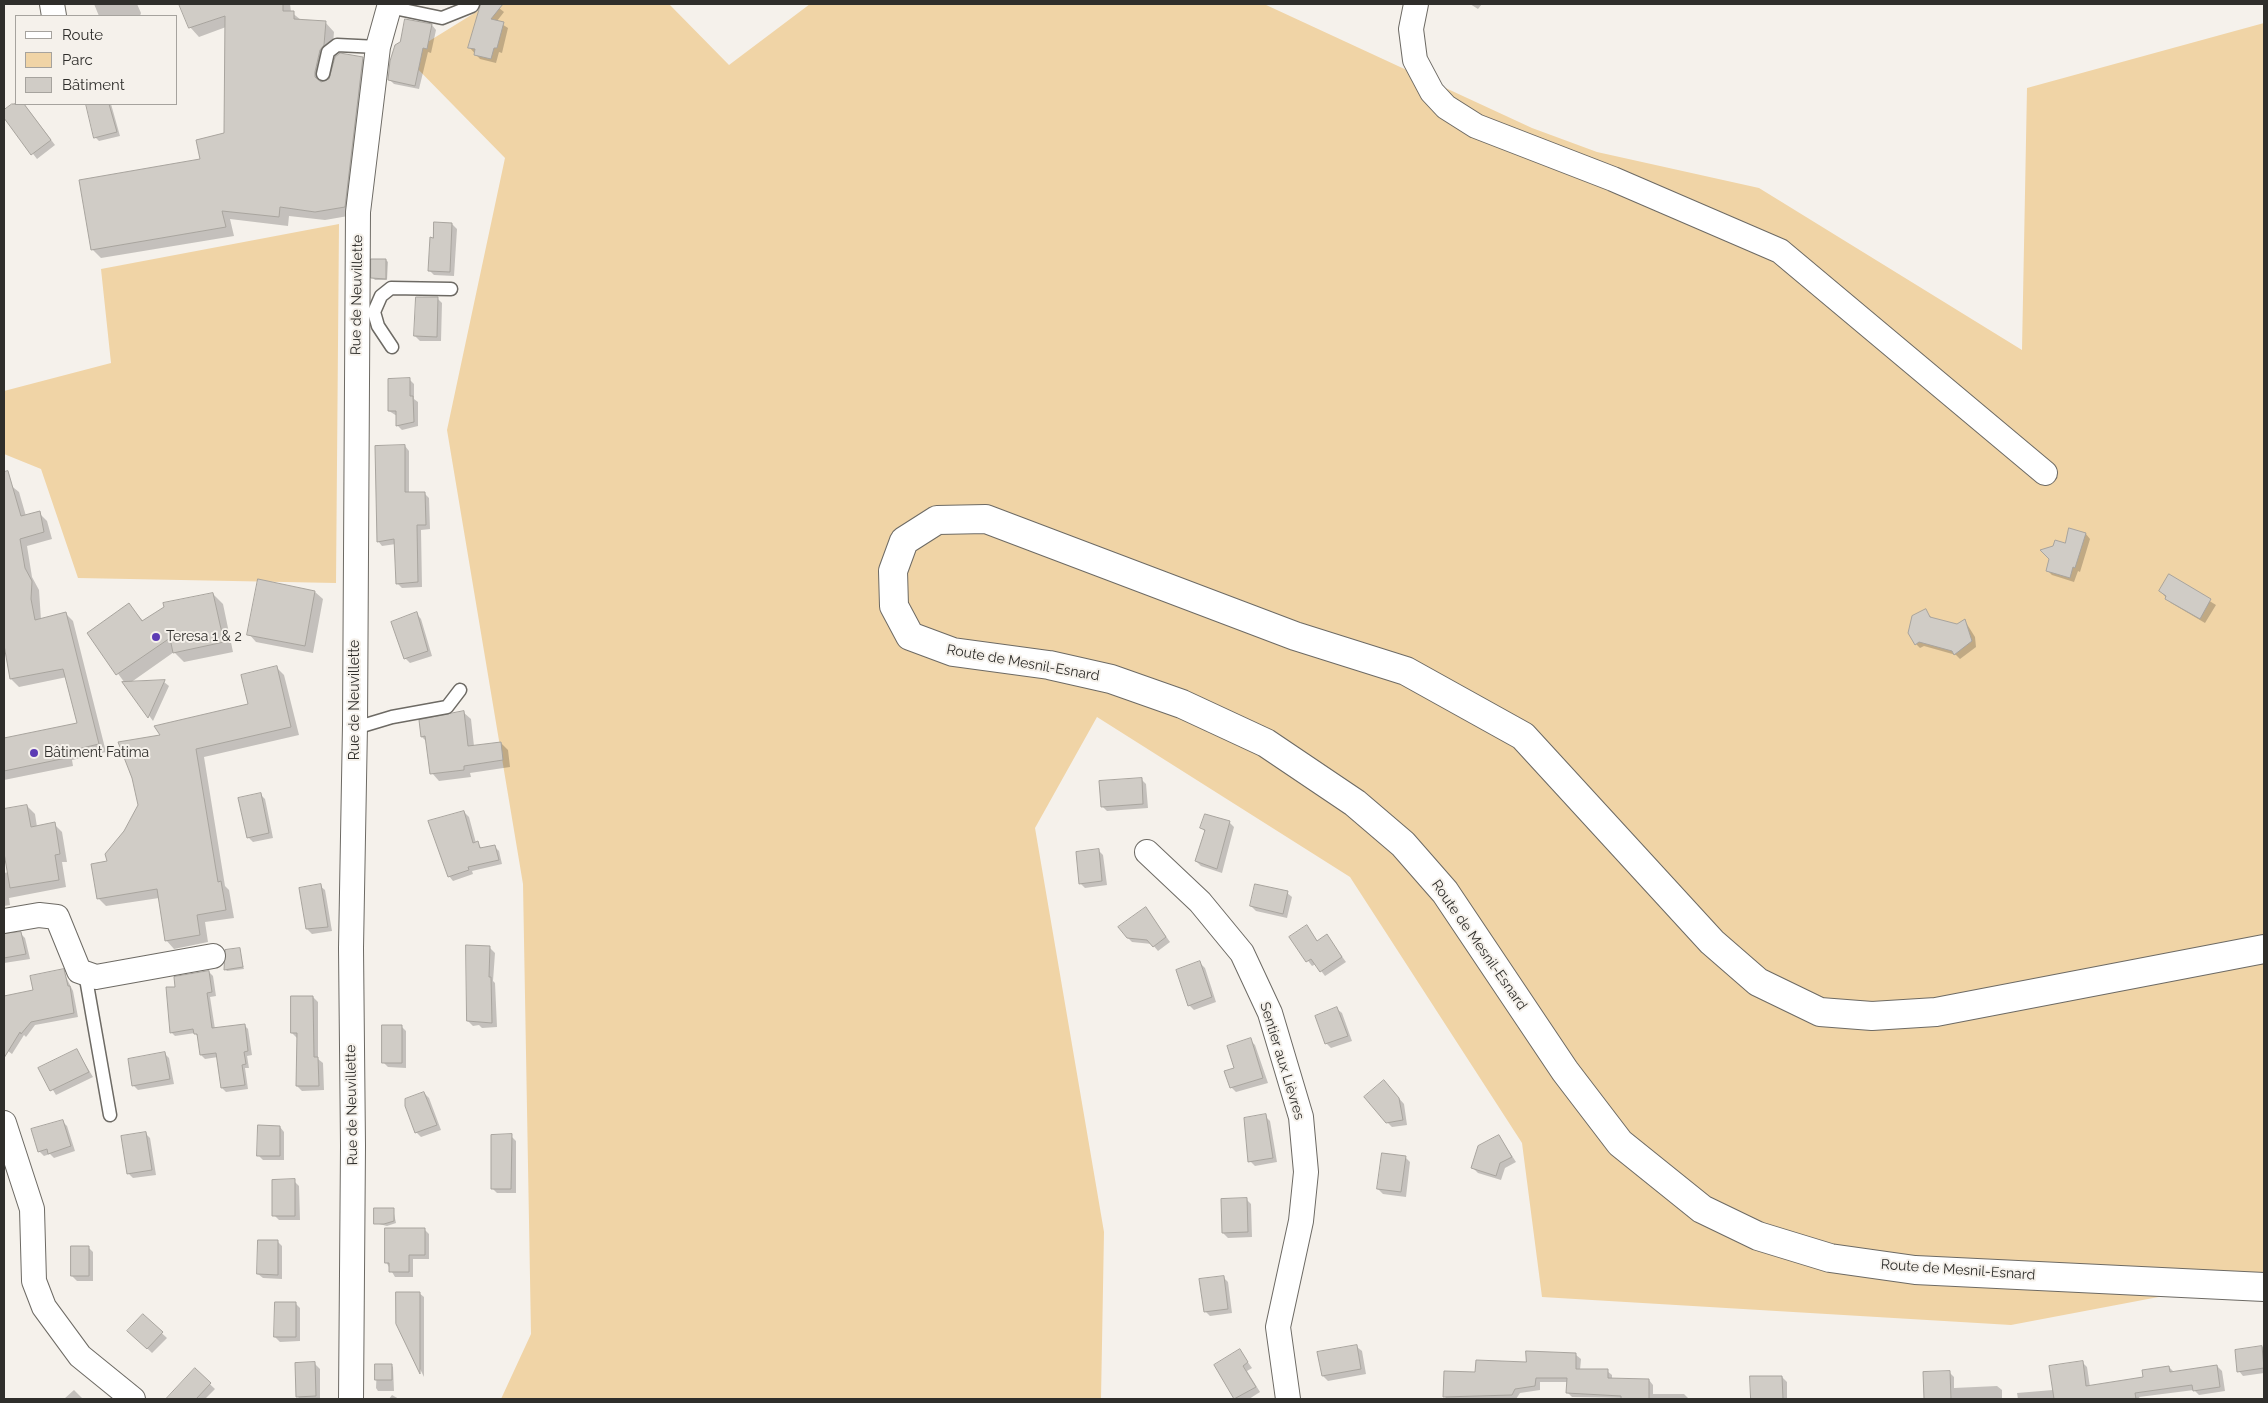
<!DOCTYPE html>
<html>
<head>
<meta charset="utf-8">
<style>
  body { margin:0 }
  #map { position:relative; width:2268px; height:1403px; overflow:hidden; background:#f5f1eb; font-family:Raleway,sans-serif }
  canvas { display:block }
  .frame { position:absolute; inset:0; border:5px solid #2f2e2b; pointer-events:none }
  .legend { position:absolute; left:15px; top:15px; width:162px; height:90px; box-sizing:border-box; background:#f5f1eb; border:1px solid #a6a39e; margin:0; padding:6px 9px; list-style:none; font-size:15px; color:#2f2e2b }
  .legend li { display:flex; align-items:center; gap:10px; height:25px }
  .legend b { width:25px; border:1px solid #a6a39e }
</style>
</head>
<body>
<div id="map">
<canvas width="2268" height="1403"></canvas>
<div class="frame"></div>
<ul class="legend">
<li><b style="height:6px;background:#fff"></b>Route</li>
<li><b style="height:14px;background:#f0d4a6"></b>Parc</li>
<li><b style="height:14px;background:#d0ccc6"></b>Bâtiment</li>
</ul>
</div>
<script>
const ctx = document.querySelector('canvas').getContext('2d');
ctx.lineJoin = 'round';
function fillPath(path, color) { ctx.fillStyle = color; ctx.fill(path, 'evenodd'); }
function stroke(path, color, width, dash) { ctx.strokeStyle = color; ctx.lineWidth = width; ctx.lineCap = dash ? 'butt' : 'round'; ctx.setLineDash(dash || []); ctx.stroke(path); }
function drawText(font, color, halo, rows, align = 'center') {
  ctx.font = font + ' Raleway,sans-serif'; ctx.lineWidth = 4; ctx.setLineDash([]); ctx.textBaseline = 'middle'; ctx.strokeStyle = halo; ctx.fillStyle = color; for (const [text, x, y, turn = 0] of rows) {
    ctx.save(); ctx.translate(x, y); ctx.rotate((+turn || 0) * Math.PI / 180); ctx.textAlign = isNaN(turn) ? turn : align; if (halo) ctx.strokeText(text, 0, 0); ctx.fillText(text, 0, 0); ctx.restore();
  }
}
const green = new Path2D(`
  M489,4H669L729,65L810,4H1264L1532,128L1597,152L1759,188L2022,350L2027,88L2264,23V1277L2011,1325L1542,1297L1522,1143L1350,877L1097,717L1035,828L1104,1232L1101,1399H501L531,1334L523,884L447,430L505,158L405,56Z
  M339,224L336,583L78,578L41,469L4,454V391L111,363L101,269Z`);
const shadow = new Path2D(`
  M94,4H137L141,13L140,16H99Z
  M181,4H290L291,12L301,20L325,22L334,32L332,55L329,60L323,84L362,58L372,67L354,215L325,220L289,216L288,226L230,219L234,236L101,258L92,249L201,160L225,134L226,27L199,37L190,27Z
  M483,4H495L499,8L504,12L497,21L508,28L502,53L499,52L496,63L480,59L469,47Z
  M1470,4H1482L1478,9Z
  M432,25L436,30L431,53L428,52L419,89L394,84L389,79Z
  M16,102V104H24L55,145L37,159L4,116V111Z
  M88,104H111L120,136L99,141L95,137Z
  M452,224L457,229L454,276L434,275L429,270L434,239Z
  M386,260L388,262L387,280H375L373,278Z
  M437,298L442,303L441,341H420L415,336Z
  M409,379L414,384V399L418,402V426L402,430L397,425V416L389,411Z
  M405,446L409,451V493H424L429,498L430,529L421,530L422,587L402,588L397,583L396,544L382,546L378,541Z
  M4,480L19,492L26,516L39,513L47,521L52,539L27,546L32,577L39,590L41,620L65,613L73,621L106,752L72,760L73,766L4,780V739L79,724L67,677L19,687L11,679L4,637Z
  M2070,529L2086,534L2090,539L2080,572L2078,571L2074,582L2052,575L2047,570L2066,545Z
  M2169,576L2216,605L2205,623L2171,603L2160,591Z
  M315,592L323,599L313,653L256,642L249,634Z
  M213,594L223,604L233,652L184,662L174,652L130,683L164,682L169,686L153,721L88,633L129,605L144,622Z
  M1925,611L1932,618L1957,625L1965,621L1975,637L1976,647L1960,659L1956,655L1924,646L1920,648L1916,644Z
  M417,614L421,619L432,656L410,663L405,658Z
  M276,667L284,675L299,735L204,757L225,886L229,890L234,918L205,922L208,942L174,949L166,940L159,898L106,906L98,898L108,862L139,805L137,792L119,743L162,736L250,705Z
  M463,712L471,719L474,746L501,743L508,750L510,767L470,773L471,777L439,781L432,773L427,742L422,737Z
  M1141,779L1146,784L1148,808L1107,811L1102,806Z
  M260,794L265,799L273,838L253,842L248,837Z
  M27,806L35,814L37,827L54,824L62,832L67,862H62L66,887L9,898L10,905L4,906V873L9,872L4,850V811Z
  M464,812L469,817L476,843L483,849L494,846L499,851L502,864L472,871L473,874L453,881L449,876Z
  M1229,822L1234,827L1222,873L1201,866L1196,861L1205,832L1202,828Z
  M1099,851L1103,855L1107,885L1085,888L1080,883Z
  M320,886L325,890L332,931L312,934L307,929L301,889Z
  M1287,893L1292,897L1287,918L1256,911L1251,906Z
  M1146,908L1170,942L1158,951L1152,944L1132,942L1128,938Z
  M1306,927L1318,942L1327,936L1346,962L1325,976L1316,964L1312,966L1290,937Z
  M20,933L25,938L30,959L4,963V935Z
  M490,948L495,953L493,981L495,983L497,1027L482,1028L479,1025L473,1026L468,1021Z
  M239,950L244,969L227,971L225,969Z
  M1200,963L1205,968L1216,1002L1194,1010L1189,1005Z
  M63,971L73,991L78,1017L35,1025L26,1037L24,1035L12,1054L4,1048V1014L8,1009Z
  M209,972L213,976L216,996L210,997L215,1029L244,1025L248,1029L252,1055L247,1056L249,1068H245L248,1089L226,1092L222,1088L218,1057L205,1059L201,1055L198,1037L195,1033L175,1036L171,1032L176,988Z
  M313,997L318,1002V1059L323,1063L324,1090L302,1091L297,1086V1038L292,1033Z
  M1337,1009L1342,1013L1352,1041L1331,1048L1326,1043Z
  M401,1026L406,1031V1068L388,1067L383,1062Z
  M1250,1040L1255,1045L1268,1083L1236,1092L1231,1087L1236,1068Z
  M77,1051L93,1077L56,1095L40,1069Z
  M164,1053L169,1058L174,1084L138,1090L133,1085Z
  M1389,1087L1404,1104L1407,1125L1392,1127L1387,1122Z
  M424,1093L429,1098L441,1130L421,1137L416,1132Z
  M1265,1116L1270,1121L1277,1162L1255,1166L1250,1161Z
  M62,1121L67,1126L75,1151L54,1158L50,1154L44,1156L39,1151Z
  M280,1127L284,1132V1160H263L258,1155Z
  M145,1133L150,1138L156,1175L133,1178L128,1173Z
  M511,1136L516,1141V1193H497L492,1188Z
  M1499,1136L1516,1162L1505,1168L1501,1180L1478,1173L1473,1168Z
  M1405,1157L1410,1162L1406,1197L1383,1194L1378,1189Z
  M294,1181L299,1186L300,1220H279L274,1215Z
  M1246,1199L1251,1204L1252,1237L1228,1238L1223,1233Z
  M393,1209L396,1223L387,1226L375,1223Z
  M424,1229L429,1234V1259H413V1277H395L386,1262Z
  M278,1242L282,1246V1279L263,1278L258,1274Z
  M88,1247L93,1252V1281H77L72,1276Z
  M1223,1277L1228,1282L1232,1313L1210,1316L1205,1311Z
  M419,1293L424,1297V1377L398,1324Z
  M295,1303L300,1308V1341L280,1342L275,1337Z
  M143,1316L167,1338L152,1353L129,1331Z
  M1357,1347L1362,1351L1366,1374L1328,1381L1323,1376Z
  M2264,1347V1373L2243,1376L2239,1371L2236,1351Z
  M1240,1351L1252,1368L1247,1371L1260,1392L1249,1399H1236L1216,1365Z
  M1576,1355L1581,1359L1580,1370L1607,1371L1612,1375V1379L1649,1380L1653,1385V1394H1684L1689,1399L1572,1397L1568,1393V1382H1540V1390L1520,1393L1516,1399H1447L1445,1397L1477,1373Z
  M2082,1362L2087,1367L2090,1387L2145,1378L2169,1367L2174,1372L2217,1366L2222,1371L2225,1391L2199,1395L2194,1390L2139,1397L2140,1399H2018L2017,1393L2053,1390Z
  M315,1364L320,1369V1399H300L297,1396Z
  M377,1365H391L393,1367L394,1391H378L376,1388Z
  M195,1370L215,1389L205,1399H180L173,1393Z
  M1949,1372L1954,1377V1388L1997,1386L2002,1390V1399H1925L1924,1374Z
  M1752,1377H1782L1787,1382V1398L1834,1399H1752Z
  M74,1390L83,1399H64Z
  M392,1395L399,1399H389Z`);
const building = new Path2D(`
  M179,4H283V11H294V19L326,21L324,45L320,50L315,72V77L321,82L329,79L335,57L340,53L363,57L345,207L315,212L280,207L279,217L222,211L226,227L91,250L79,180L200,159L196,140L224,133L225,16L189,28Z
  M481,4H503L491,19L504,22L497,48H494L491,59L474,55L475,49L468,48Z
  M405,19L432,24L427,49L423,48L415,86L388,80L390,61L395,45L400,42Z
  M12,104H24L51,140L31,155L4,118V110Z
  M86,104H109L117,132L94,138Z
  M434,222L452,223L450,272L428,271L430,237L433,238Z
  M371,259H386V279L371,278Z
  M416,297H438L437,337L414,336Z
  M410,378V396H413L414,422L396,426V411H388V379Z
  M405,445V492H425L426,525H417L418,582L396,584L394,539L377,542L375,446Z
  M8,471L21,516L40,511L44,532L20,539L25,568L32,581L31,599L35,620L66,612L99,744L65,752L66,758L4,771V738L77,723L63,669L10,679L4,645V472Z
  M2069,528L2086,533L2075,568L2073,567L2070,578L2046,571L2049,559L2040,550L2053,546L2055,540L2065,543Z
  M2169,574L2211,599L2200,619L2165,599L2166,596L2159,591Z
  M258,579L315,591L305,646L247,635Z
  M213,593L224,642L173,653L170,638L116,675L87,633L129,603L142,621L164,607L163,603Z
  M1926,609L1930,617L1957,624L1965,619L1972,641L1954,655L1952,651L1919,642L1915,645L1908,633L1912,616Z
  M417,612L428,651L404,659L391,622Z
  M277,666L291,727L196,749L218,882L221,881L226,910L197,915L200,935L165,941L157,889L97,899L91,864L107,861L105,854L124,831L138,805L132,778L118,742L160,735L154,726L248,704L241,675Z
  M165,680L148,718L122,682Z
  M464,711L468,746L501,742L503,760L464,766V770L430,774L425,736L421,737L419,720Z
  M1142,778L1143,804L1101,807L1099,781Z
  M261,793L269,833L247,838L238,798Z
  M27,805L31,827L55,822L60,854L55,855L59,880L10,888L4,853V809Z
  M464,811L473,843L478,841L480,848L495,845L499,860L468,867L469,870L448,877L428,821Z
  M1205,814L1230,821L1217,869L1195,861L1205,830L1200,828Z
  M1099,849L1102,881L1079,884L1076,852Z
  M321,884L328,927L306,929L299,888Z
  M1255,884L1288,891L1283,914L1250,906Z
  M1146,907L1166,937L1153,947L1147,940L1127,938L1118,927Z
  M1307,925L1317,941L1327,934L1342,957L1320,972L1311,959L1306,962L1289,937Z
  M21,932L26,954L4,958V934Z
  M466,945L490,946L489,977H491L492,1023L467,1021Z
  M240,948L243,967L224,970L225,950Z
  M1200,961L1212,997L1188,1006L1176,970Z
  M64,969L68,986H70L74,1013L31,1022L21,1034L20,1032L4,1058V996L33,990L30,976Z
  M209,971L212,992L207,993L212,1028L245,1024L248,1051L244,1052L246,1064L242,1065L245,1085L221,1088L216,1053L200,1055L197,1034H194L193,1029L170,1033L166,987H175L174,977Z
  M291,996H313L314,1057H318L319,1086H296L297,1033H291Z
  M1337,1007L1348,1036L1325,1044L1315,1016Z
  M382,1025H402V1063H382Z
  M1251,1038L1263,1078L1230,1088L1224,1071L1234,1068L1227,1046Z
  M77,1049L89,1072L50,1091L38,1068Z
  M165,1052L170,1079L132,1086L128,1059Z
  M1384,1080L1399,1098L1403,1120L1386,1123L1364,1097Z
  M424,1092L437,1125L415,1133L405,1106V1099Z
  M1266,1114L1273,1158L1248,1162L1244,1118Z
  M63,1120L71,1146L48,1154L47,1149L38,1152L31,1129Z
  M258,1125L280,1126V1156H257Z
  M146,1132L152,1170L127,1174L121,1136Z
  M512,1134L511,1189H491V1135Z
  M1499,1135L1512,1157L1500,1163L1496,1176L1471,1168L1478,1146Z
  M1382,1153L1406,1156L1401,1192L1377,1189Z
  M295,1179V1216H272V1180Z
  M1247,1198L1248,1232L1222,1233L1221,1199Z
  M374,1208H394V1221L384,1224H374Z
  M385,1228H425V1255H409V1272H389V1263H385Z
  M258,1240H278V1275L257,1274Z
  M71,1246H89V1276H71Z
  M1224,1276L1228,1309L1204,1312L1199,1279Z
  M396,1292H420V1374L396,1324Z
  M275,1302H296V1337H274Z
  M143,1314L163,1332L147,1349L127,1331Z
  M1357,1345L1361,1369L1322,1376L1317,1352Z
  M2262,1346L2264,1368L2237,1372L2235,1350Z
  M1240,1349L1248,1362L1243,1366L1256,1387L1234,1399L1214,1365Z
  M1526,1351L1576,1353V1369H1608V1378L1649,1379V1399H1621V1396L1566,1393L1567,1378H1536L1535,1386L1515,1389L1512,1395L1443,1397L1444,1371L1475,1372L1476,1360L1526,1362Z
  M2083,1361L2086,1386L2143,1377L2142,1370L2169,1366L2170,1372L2217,1365L2220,1387L2193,1391L2192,1385L2135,1393L2136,1399H2054L2049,1366Z
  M315,1362L316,1396L296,1397L295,1363Z
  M375,1364H392V1380H375Z
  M195,1368L211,1383L196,1399H166Z
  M1950,1371L1951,1399H1924L1923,1372Z
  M1750,1376H1782L1783,1399H1751Z`);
const service = new Path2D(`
  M389,7L442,18L472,6L473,4
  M323,74L328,52L337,45L378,47
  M392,347L378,326L374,312L381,296L391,288L451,289
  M355,725L362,726L392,717L447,707L460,690
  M85,973L110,1115`);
const minor = new Path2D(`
  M52,4L54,16
  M1416,4L1411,29L1415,60L1432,92L1446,107L1476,126L1613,179L1780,251L2045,473
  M1147,852L1200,902L1242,953L1270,1013L1301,1117L1306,1172L1301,1221L1278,1327L1288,1399
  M4,921L39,915L57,917L79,971L96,977L213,956
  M4,1123L32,1209L34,1281L44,1307L80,1356L133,1399
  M351,1399L353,1146L351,948L355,725L358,212L378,47L390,4`);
const tertiary = new Path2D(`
  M2264,949L1936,1012L1872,1016L1820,1012L1758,982L1712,942L1523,736L1406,671L1295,636L986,519L937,520L904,541L893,571L894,606L910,636L953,652L1049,665L1111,679L1182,704L1266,743L1355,803L1403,844L1445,892L1565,1071L1620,1143L1702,1209L1758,1236L1830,1258L1915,1270L2264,1287`);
const markers = [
  [156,637,5,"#5c3bb4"],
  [34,753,5,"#5c3bb4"]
];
const streetNames = [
  ["Rue de Neuvillette",357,295,-89],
  ["Route de Mesnil-Esnard",1023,663,10],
  ["Rue de Neuvillette",355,700,-90],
  ["Route de Mesnil-Esnard",1479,945,55],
  ["Sentier aux Lièvres",1282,1061,73],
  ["Rue de Neuvillette",352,1105,-91],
  ["Route de Mesnil-Esnard",1958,1270,4]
];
const poiNames = [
  ["Teresa 1 & 2",166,637],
  ["Bâtiment Fatima",44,753]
];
fillPath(green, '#f0d4a6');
fillPath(shadow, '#0003');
fillPath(building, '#d0ccc6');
stroke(building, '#a8a49e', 1);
stroke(service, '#6d6a64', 15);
stroke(minor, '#6d6a64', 26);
stroke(tertiary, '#6d6a64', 30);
stroke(service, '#fff', 12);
stroke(minor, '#fff', 24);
stroke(tertiary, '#fff', 28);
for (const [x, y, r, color] of markers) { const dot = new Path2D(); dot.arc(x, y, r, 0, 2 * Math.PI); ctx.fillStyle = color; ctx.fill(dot); stroke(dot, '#f5f1eb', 2); }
drawText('14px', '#2f2e2b', '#f5f1eb', streetNames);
drawText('14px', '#2f2e2b', '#f5f1eb', poiNames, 'left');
</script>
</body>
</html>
